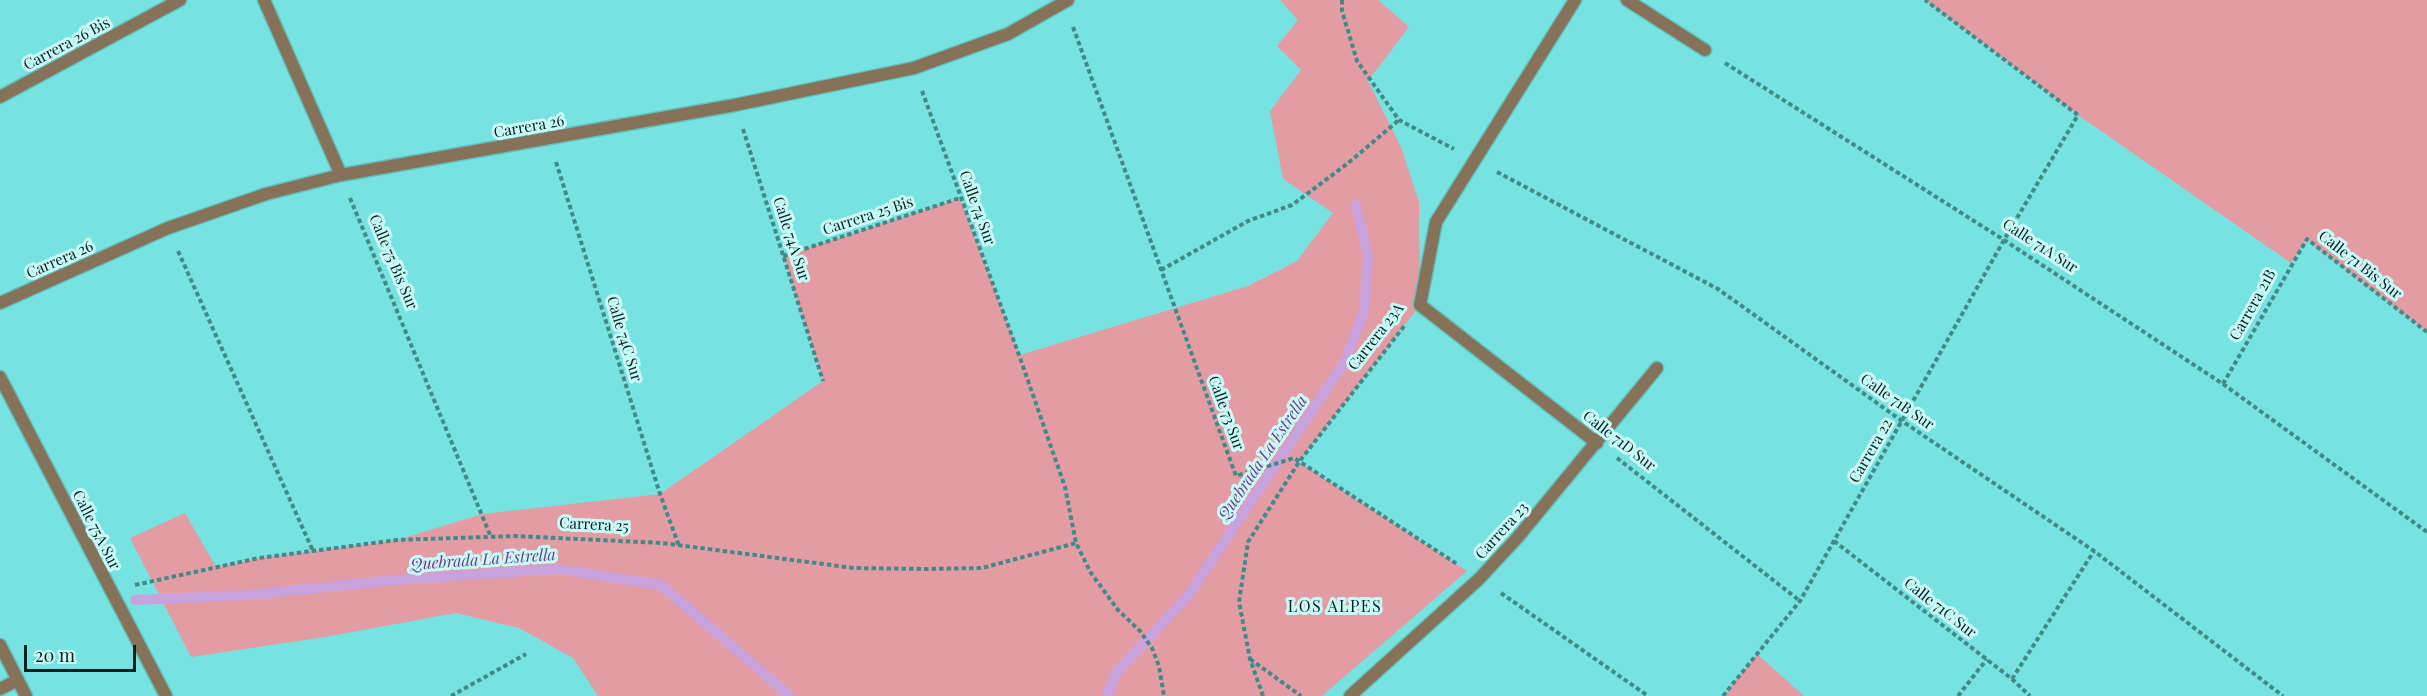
<!DOCTYPE html>
<html>
<head>
<meta charset="utf-8">
<style>
  body { margin:0 }
  #map { position:relative; width:2427px; height:696px; overflow:hidden; background:#77e3e0; font-family:"Playfair Display",serif }
  canvas { display:block }
  .scale { position:absolute; left:24px; top:645px; width:112px; height:27px; box-sizing:border-box; border:3px solid #00201f; border-top:0; padding-left:8px; font-size:18px; line-height:21px; white-space:nowrap; color:#00201f; -webkit-text-stroke:4px #c9faf8; paint-order:stroke }
</style>
</head>
<body>
<div id="map">
<canvas width="2427" height="696"></canvas>
<div class="scale">20 m</div>
</div>
<script>
const ctx = document.querySelector('canvas').getContext('2d');
ctx.lineJoin = 'round';
function fillPath(path, color) { ctx.fillStyle = color; ctx.fill(path, 'evenodd'); }
function stroke(path, color, width, dash) { ctx.strokeStyle = color; ctx.lineWidth = width; ctx.lineCap = dash ? 'butt' : 'round'; ctx.setLineDash(dash || []); ctx.stroke(path); }
function drawText(font, color, halo, rows, align = 'center') {
  ctx.font = font + ' "Playfair Display",serif'; ctx.lineWidth = 6; ctx.setLineDash([]); ctx.textBaseline = 'middle'; ctx.strokeStyle = halo; ctx.fillStyle = color; for (const [text, x, y, turn = 0] of rows) {
    ctx.save(); ctx.translate(x, y); ctx.rotate((+turn || 0) * Math.PI / 180); ctx.textAlign = isNaN(turn) ? turn : align; if (halo) ctx.strokeText(text, 0, 0); ctx.fillText(text, 0, 0); ctx.restore();
  }
}
const green = new Path2D(`
  M1280,0H1378L1409,27L1368,81L1401,147L1419,202L1420,305L1299,462L1467,571L1322,696H598L573,658L519,628L456,613L325,637L191,657L130,538L185,513L216,567L259,558L397,540L482,514L660,494L823,381L783,256L960,198L1020,355L1248,286L1297,261L1333,213L1283,179L1270,111L1301,70L1277,46L1298,20Z
  M1925,0H2427V332L2307,240L2291,263L2078,115Z
  M1757,654L1804,696H1723Z`);
const stream = new Path2D(`
  M135,600L250,595L385,581L557,569L661,585L790,696
  M1107,696L1116,673L1188,596L1344,363L1364,312L1368,257L1356,205`);
const path = new Path2D(`
  M1342,0V11L1357,61L1399,120L1454,149
  M1073,27L1236,476L1294,458L1457,564
  M1725,63L2004,240L2223,384L2427,532
  M922,91L1019,355L1065,487L1076,543L1091,573L1118,610L1140,631L1152,648L1159,666L1164,696
  M743,129L823,381
  M556,162L660,494L679,546
  M1497,172L1718,289L1902,421L2094,551L2283,696
  M350,198L491,537
  M178,251L313,551
  M783,256L960,198
  M1161,270L1248,221L1292,205L1347,164L1399,120
  M2223,384L2307,239L2427,332
  M1617,458L1800,601
  M1834,541L2012,679L2030,696
  M135,585L259,558L397,540L515,536L662,543L854,568L926,569L982,568L1076,543
  M1501,593L1648,696
  M1250,659L1301,696
  M2012,679L2094,551
  M451,696L526,654
  M1263,696L1250,659L1239,602L1248,542L1299,462L1405,325
  M1723,696L1800,601L2004,240L2078,115L1925,0
  M1958,696L1987,659`);
const minor = new Path2D(`
  M264,0L341,175
  M1575,0L1436,222L1420,305L1597,443
  M1627,0L1705,50
  M0,97L180,0
  M0,377L166,696
  M0,645L26,696
  M0,689L18,680
  M1350,696L1479,579L1518,537L1657,368`);
const tertiary = new Path2D(`
  M0,303L168,228L266,194L341,175L735,105L914,68L1008,34L1068,0`);
const streetNames = [
  ["Carrera 26 Bis",67,44,-28],
  ["Carrera 26",529,127,-10],
  ["Calle 74 Sur",977,208,70],
  ["Carrera 25 Bis",868,216,-18],
  ["Calle 74A Sur",791,239,72],
  ["Calle 71A Sur",2040,246,33],
  ["Carrera 26",60,260,-24],
  ["Calle 75 Bis Sur",393,262,67],
  ["Calle 71 Bis Sur",2360,265,38],
  ["Carrera 21B",2253,305,-61],
  ["Carrera 23A",1376,337,-52],
  ["Calle 74C Sur",624,339,73],
  ["Calle 71B Sur",1897,402,35],
  ["Calle 73 Sur",1226,413,70],
  ["Calle 71D Sur",1619,441,38],
  ["Carrera 22",1871,451,-60],
  ["Carrera 25",594,525,3],
  ["Calle 75A Sur",96,530,63],
  ["Carrera 23",1502,531,-48],
  ["Calle 71C Sur",1940,608,38]
];
const waterNames = [
  ["Quebrada La Estrella",1263,458,-56],
  ["Quebrada La Estrella",483,560,-4]
];
const neighbourhoodNames = [
  ["LOS ALPES",1335,607]
];
fillPath(green, '#e39ca3');
stroke(stream, '#c8a2dd', 10);
stroke(minor, '#62c0bd', 15);
stroke(tertiary, '#62c0bd', 15);
stroke(path, '#418a88', 4, [4.5, 3]);
stroke(minor, '#867259', 12);
stroke(tertiary, '#867259', 12);
drawText('15px', '#00201f', '#c9faf8', streetNames);
drawText('italic 16px', '#6a3b82', '#c9faf8', waterNames);
ctx.letterSpacing = '1.5px';
drawText('16px', '#00201f', '#c9faf8', neighbourhoodNames);
ctx.letterSpacing = '0px';
</script>
</body>
</html>
